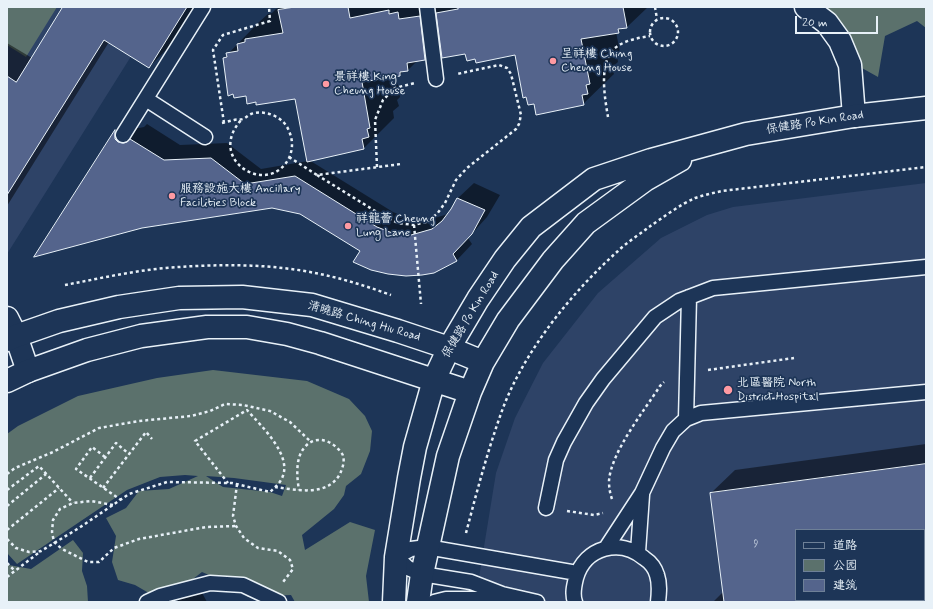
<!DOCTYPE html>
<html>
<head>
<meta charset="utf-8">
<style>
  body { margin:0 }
  #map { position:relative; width:933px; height:609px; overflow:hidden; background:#1d3557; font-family:Mynerve,"LXGW WenKai TC",sans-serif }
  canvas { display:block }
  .frame { position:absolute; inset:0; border:8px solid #e8f1f8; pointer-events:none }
  .legend { position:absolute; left:795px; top:529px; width:130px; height:72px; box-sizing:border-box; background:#1d3557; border:1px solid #6e8097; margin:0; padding:5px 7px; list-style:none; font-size:12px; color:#e8f1f8 }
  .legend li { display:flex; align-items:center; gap:8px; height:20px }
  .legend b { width:20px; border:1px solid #6e8097 }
  .scale { position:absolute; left:795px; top:16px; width:83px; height:18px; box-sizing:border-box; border:2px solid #e8f1f8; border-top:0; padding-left:5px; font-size:12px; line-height:14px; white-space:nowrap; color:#e8f1f8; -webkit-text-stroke:3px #1d3557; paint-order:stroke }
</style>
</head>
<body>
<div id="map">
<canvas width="933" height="609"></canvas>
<div class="frame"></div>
<ul class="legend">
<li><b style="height:5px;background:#1d3557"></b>道路</li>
<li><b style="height:11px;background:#5b716c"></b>公园</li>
<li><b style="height:11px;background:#54648c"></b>建筑</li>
</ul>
<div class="scale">20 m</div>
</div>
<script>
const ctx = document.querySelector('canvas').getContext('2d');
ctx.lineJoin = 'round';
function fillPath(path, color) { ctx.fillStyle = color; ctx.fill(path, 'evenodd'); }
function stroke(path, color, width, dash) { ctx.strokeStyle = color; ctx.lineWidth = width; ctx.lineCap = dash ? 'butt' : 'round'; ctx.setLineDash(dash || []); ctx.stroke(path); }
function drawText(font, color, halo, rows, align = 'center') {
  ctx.font = font + ' Mynerve,"LXGW WenKai TC",sans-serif'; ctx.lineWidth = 3.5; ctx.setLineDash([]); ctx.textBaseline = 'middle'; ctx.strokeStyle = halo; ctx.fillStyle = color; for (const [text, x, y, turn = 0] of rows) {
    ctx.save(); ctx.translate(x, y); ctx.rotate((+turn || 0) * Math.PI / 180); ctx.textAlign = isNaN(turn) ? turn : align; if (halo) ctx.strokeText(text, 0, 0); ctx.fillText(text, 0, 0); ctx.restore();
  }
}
const built = new Path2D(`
  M7,7H162L7,254Z
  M926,183V602H475L496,473L515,418L543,363L598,293L661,238L707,215L733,207ZM796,530H924V600H796Z`);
const green = new Path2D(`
  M7,7H57L26,57L7,45Z
  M795,7H926V28L917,21L885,36L878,77L844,58L818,22Z
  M213,370L307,381L349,399L365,416L372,431L370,451L361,474L346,486L344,495L334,509L302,535L305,550L350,522L375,530L366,576L369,602H295L291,595L247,597L250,593L202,572L184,586L154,596L135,585L118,580L112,562L116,536L106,518L126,508L139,491L169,489L198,476L185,475L160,477L127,490L17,564L7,553V434L18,426L78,396L157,378ZM206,476L234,478L286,485L282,496L270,492L223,487Z
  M73,540L83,553L82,571L87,586L88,602H7V561L9,565L31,569Z`);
const shadow = new Path2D(`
  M64,7H194L170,46L149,67L109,42L7,206V43L32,58Z
  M279,7H648L627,27L622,28L618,32H616L620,52L617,56L618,62L612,67L614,74L583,104L535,103L515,54L476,58L466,53L441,43L425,59L417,61L408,70H404L400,75H396L400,97L397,100L399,106L393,111L394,118L364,148L309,160L393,212L411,219L428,220L448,214L458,198L474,183L500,195L487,217L468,238L472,244L457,260L433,272L361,251L301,213L272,207L142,227L36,256L116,130L130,116L134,127L139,128L144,127L147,124L180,145L227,143L261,169L308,161L296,98L256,101L247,95L224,58L258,23L268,14L272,13L276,9L279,8Z
  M926,444V602H713L724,591L711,493L735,470ZM796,530H924V600H796Z
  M200,589L207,602H174Z`);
const building = new Path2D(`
  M63,7H187L149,68L104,40L7,195V76L16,82Z
  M295,7H348L350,18L389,10V14L398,12L399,19L420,16L425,60L407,63L408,71L400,72V76L362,82L370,128L367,129L369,137L362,139L364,149L307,162L295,99L256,105V102L247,104L246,96L234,98L233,94L228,96L223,58L227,57L226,53L238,51L237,44L245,42V39L283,33L278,10Z
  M457,7H623L627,28L618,29L619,33L581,39L590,84L586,85L588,94L582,95L584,105L536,115L534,104L528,105L526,97L523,98L515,55L476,63L475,59L467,61L465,54L442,58L436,13L458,9Z
  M115,130V139L118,142L123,143L127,142L130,139L164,160L211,158L245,184L295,176L377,227L395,234L411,235L432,229L442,221L451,209L457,198L485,210L472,234L453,254L457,261L434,273L422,275L406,276L388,274L371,270L353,262L360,251L300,214L272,208L142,228L34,257Z
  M926,464V530H796V602H724L710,493Z`);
const path = new Path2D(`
  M655,7L657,19
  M650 32a14 14 0 1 1 28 0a14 14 0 1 1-28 0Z
  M608,117C605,99 598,62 615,48C625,40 638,38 650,36
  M222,123C226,122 230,121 234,120C237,119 240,120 243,119C246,118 248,115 251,114C265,109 284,117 289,131C293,140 293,149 289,158C269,198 204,160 242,119
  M224,123L213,50L223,35L270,21L269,7
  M289,157L317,175L401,164
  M377,167L375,120L383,100L395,88L415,83
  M317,175L380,214L398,223L414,225L426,222L437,214L445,203L456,180L467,168L516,129L519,124L521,115L511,74L507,68L499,65L457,74
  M414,225L421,304
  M65,285C102,278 141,269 179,267C223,264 271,264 315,273C341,278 366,286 391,295
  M708,370L794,358
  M105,457L92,447L76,469L121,500
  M7,474L15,468L53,452L99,428L139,421L191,416L210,411L225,404L243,405L270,411L290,422L310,441
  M90,478L116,443L129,454
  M237,484L233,516L236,526L244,538L258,548L278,551L290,560L293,569L283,582
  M275,487C297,490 327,497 340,474C342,469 345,462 343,456C343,454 341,453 340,451C330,439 314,435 304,448C295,459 297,478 299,490
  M103,488L146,432L152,439
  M7,490L39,466L73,503
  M612,499C610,493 609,488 609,481C611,452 644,411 660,386L664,382
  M113,505L91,501L73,503L60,509L53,520L52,532L54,542L62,549L88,562H99L114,548L139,539L206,527L236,526
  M7,506L46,474
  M567,511L594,515L603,513
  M7,530L59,488
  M466,533C477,491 488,449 503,408C525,350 572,292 618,251C627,242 639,235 649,227C662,218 681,204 695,198C704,195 713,193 722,191L926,167
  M7,539L16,548L29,552L41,551L79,528L129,494L167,482L232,483L270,492C274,488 279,484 281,480C295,457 261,426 247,410L195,441L228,483
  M7,563L15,571
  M7,577L41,551`);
const lane = new Path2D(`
  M427,7L436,79
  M146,99L205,137
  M123,135L203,7
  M686,419L689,297
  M546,508L556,460L564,442L586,403L603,379L655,317L679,301L713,288L926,267
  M606,548L642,493L663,448L673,431L686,419L701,413L926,392
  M638,552L642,495
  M147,602L160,596L210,583L243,585L279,602
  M434,602L446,599H477L502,594
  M537,602L502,594L471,582L422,574L408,568L396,557L411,549L427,547L577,573
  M575,602C572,594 574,586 576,578C585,547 620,538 644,558C650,562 655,568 657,575C660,584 659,593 658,602`);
const street = new Path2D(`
  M806,7L827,23L840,41L850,65L854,116
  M7,318L16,336L28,371`);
const secondary = new Path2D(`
  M7,340L16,336L59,321L119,307L179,298L242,297L312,305L398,331L449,348L483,362
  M7,381L28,371L87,350L141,336L207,327H247L287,334L320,343L470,392
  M394,602L396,557L409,478L415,447L434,380L449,348L478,299L505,259L531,227L594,179L651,160L746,134L854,116L926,108
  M418,602L422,574L448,456L470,392L483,362L508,320L553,260L586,223L645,180L680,160`);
const markers = [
  [553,61,4,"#ff9aa2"],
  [326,84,4,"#ff9aa2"],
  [172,196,4,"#ff9aa2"],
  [348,226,4,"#ff9aa2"],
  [728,390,5,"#ff9aa2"]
];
const numberNames = [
  ["9",756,545]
];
const poiNames = [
  ["呈祥樓 Ching",561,54],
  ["Cheung House",561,68],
  ["景祥樓 King",334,77],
  ["Cheung House",334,91],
  ["服務設施大樓 Ancillary",180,189],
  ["Facilities Block",180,203],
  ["祥龍薈 Cheung",356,219],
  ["Lung Lane",356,233],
  ["北區醫院 North",737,383],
  ["District Hospital",737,397]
];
const streetNames = [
  ["保健路 Po Kin Road",815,123,-9],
  ["保健路 Po Kin Road",471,315,-59],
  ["清曉路 Ching Hiu Road",364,322,16]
];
fillPath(built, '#2e4367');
fillPath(green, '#5b716c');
fillPath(shadow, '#0007');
fillPath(building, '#54648c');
stroke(building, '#e8f1f8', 1);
stroke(lane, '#e8f1f8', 17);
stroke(street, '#e8f1f8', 25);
stroke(secondary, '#e8f1f8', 25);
stroke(path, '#e8f1f8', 2.5, [3, 3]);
stroke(lane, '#1d3557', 14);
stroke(street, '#1d3557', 22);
stroke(secondary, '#1d3557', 22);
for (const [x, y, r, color] of markers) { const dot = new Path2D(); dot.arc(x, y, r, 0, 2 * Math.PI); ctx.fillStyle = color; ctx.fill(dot); stroke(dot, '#1d3557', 1.5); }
drawText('10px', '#c3cedd', null, numberNames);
drawText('12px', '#e8f1f8', '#1d3557', poiNames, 'left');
drawText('12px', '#e8f1f8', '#1d3557', streetNames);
</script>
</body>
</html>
